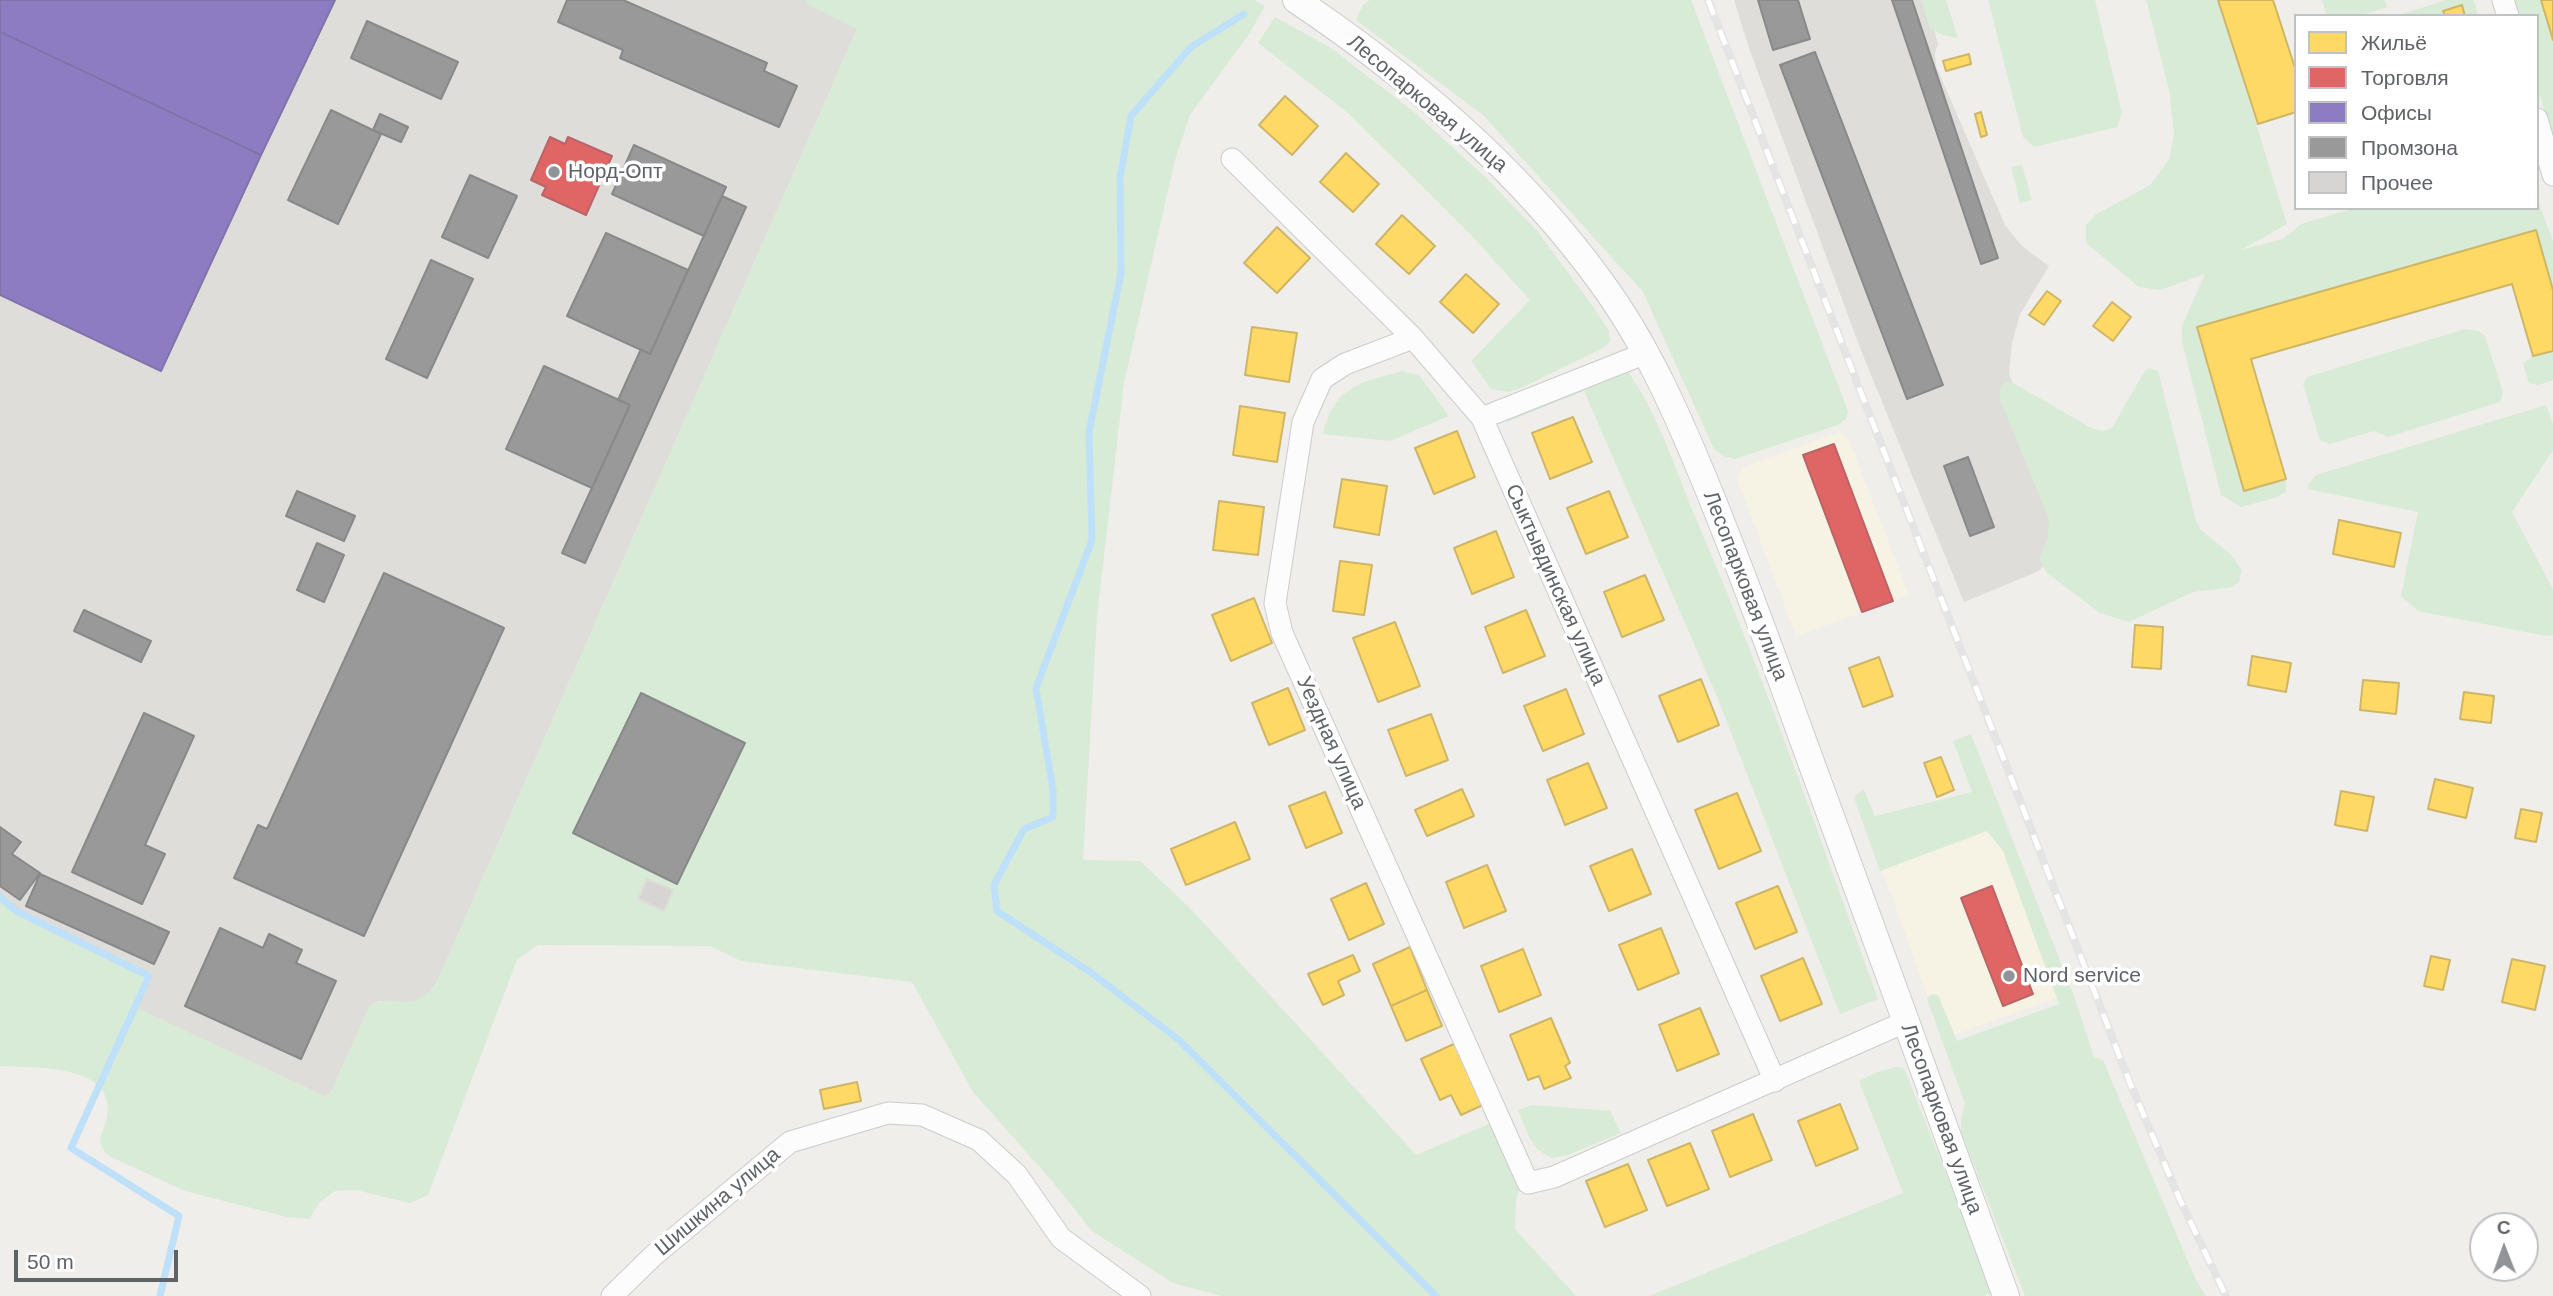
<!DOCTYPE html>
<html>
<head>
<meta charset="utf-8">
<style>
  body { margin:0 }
  #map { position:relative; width:2553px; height:1296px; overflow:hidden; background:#efeeea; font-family:Helvetica,sans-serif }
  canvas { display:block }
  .legend { position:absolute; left:2294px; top:14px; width:245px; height:196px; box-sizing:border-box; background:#fff; border:2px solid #bfc1c3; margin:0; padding:9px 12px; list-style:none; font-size:21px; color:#5f6368 }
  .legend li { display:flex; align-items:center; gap:14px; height:35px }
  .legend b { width:35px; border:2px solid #bfc1c3 }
  .north { position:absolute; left:2469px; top:1212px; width:70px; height:70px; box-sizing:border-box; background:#fff; border:2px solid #bfc1c3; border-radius:50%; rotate:359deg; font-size:19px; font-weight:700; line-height:28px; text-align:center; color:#5f6368 }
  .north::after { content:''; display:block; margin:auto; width:24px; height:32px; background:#919496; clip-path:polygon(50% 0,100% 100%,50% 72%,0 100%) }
  .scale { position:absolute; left:14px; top:1250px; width:164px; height:32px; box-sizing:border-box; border:4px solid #5f6368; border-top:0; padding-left:9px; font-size:21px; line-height:24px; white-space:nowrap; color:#5f6368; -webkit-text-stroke:5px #fff; paint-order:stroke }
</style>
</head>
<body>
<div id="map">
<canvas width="2553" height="1296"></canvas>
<ul class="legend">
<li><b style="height:19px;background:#ffd966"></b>Жильё</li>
<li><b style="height:19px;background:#e06666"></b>Торговля</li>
<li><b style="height:19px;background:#8e7cc3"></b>Офисы</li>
<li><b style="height:19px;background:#999"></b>Промзона</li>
<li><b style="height:19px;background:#d6d5d3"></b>Прочее</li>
</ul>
<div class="north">С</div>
<div class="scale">50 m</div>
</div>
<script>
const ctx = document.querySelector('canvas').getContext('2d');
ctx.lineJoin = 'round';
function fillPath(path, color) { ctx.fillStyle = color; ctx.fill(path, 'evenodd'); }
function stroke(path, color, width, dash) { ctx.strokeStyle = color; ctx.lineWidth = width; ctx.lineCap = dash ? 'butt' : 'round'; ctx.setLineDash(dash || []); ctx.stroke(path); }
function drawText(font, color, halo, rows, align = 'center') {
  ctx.font = font + ' Helvetica,sans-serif'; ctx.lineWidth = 7; ctx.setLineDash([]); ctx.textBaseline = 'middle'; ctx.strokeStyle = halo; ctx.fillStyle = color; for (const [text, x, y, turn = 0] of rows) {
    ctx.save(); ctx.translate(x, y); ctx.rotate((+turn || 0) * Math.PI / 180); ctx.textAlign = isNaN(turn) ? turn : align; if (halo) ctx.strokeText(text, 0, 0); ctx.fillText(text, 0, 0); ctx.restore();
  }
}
const commercial = new Path2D(`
  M1840,432L1849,440L1909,595L1796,636L1737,478L1743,467Z
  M1986,789L2064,995L1943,1039L1869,833Z`);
const industrial = new Path2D(`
  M0,0H870L437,982L426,996L415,1003L379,1001L370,1006L330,1094L324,1096L138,1009L137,1004L149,980L10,906L0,898Z
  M1734,0H1926L1938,44L1935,53L1936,66L2005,225L2022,246L2049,266L2020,314L2012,343L2009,374L2017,395L2042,432L2054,552L2039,571L1964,602L1862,353L1750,51Z`);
const green = new Path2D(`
  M805,0H1254L1265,6L1249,34L1190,115L1175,160L1124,383L1097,617L1083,860L1140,861L1191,909L1416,1155L1491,1123L1519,1190L1516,1201L1515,1229L1576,1296H1222L1173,1283L1092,1231L1052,1181L973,1092L912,982L741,961L710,946L538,945L517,960L428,1195L410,1203L356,1190L335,1191L320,1202L309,1219L287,1217L185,1191L109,1156C93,1140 103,1136 107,1117C117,1063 33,1068 0,1066V898L10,906L145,971L149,980L137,1004L139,1009L324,1096L330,1094L370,1006C401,989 406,1021 437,982L857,29L809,5Z
  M1370,0H1691L1848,411L1846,419L1838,425L1735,459L1723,456L1714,449L1643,292L1483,115L1356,20L1363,5Z
  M1921,0H1946L1958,38L1942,35L1930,28Z
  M1988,0H2095L2122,113L2117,127L2034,147L2023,137Z
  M2146,0H2218L2287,224L2241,250L2283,239L2301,224L2355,208H2537V198L2553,241V290L2535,230L2198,327L2244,491L2286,479V492L2274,498L2241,507L2221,495L2182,341V326L2205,274L2160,290L2139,287L2086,243V225L2095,215L2150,185L2169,160L2174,134L2169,90Z
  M2322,0H2385L2387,7L2358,16H2327Z
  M2446,0H2474L2478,16H2396Z
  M2512,0H2541L2553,40V137L2537,87V16H2517Z
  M1275,17L1331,48L1414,112L1485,177L1538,232L1592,305L1609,331L1610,342L1603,348L1521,388L1508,392L1491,389L1471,361L1530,300L1472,236L1348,113L1258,43Z
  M2022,165L2032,200L2020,203L2011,167Z
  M2465,329L2479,331L2485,336L2503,392L2500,402L2388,437L2374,431L2330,444L2320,440L2303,384L2307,377Z
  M2553,351V380L2538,385L2529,383L2523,363L2533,356Z
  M2149,368L2158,371L2196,520L2201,530L2230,554L2242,570L2239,582L2233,587L2193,592L2129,622L2100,613L2047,573L2039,559L2048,537L2049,519L2000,400V388L2006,382L2013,383L2093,429L2103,431L2112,428L2144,372Z
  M1403,371L1420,376L1449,416L1390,441L1323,434C1334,386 1361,382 1403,371Z
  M1627,371C1656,408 1677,474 1696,519C1764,676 1820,838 1878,999L1840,1014L1718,699L1584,391L1507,422V420Z
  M2546,405L2553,424V450L2512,512L2553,589V635L2546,636L2418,611L2401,596L2418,512L2308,489L2309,483L2316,475Z
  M1971,734L2075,999L2094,1057L2103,1060L2195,1278L2206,1296H2025L1961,1132V1117L1965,1104L1927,999L1932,994L1938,995L1957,1041L2059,1004L2003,851L1987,831L1880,871L1854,798L1856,795L1864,790L1875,816L1972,792L1953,741Z
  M1896,1067L1904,1068L1993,1292L1984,1296H1649L1903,1193L1859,1081L1875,1073Z
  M1532,1105L1610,1111L1621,1133L1565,1156L1552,1158L1538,1150L1528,1135L1518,1110Z`);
const homes = new Path2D(`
  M2218,0H2273L2296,71V112L2258,124Z
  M2541,0H2553V40Z
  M2462,5L2465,16H2445L2443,11Z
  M1969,54L1971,64L1946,71L1943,61Z
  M1285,96L1318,126L1292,155L1259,125Z
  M1981,112L1987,135L1981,137L1975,114Z
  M1346,153L1379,184L1353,212L1320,182Z
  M1402,215L1435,246L1409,274L1376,244Z
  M1277,227L1310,258L1277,293L1244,263Z
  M2536,230L2553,290V351L2533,356L2512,284L2251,359L2286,479L2244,491L2197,327Z
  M1466,274L1499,304L1473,333L1440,302Z
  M2047,291L2061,301L2044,325L2029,315Z
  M2112,302L2131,317L2113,341L2093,326Z
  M1252,327L1297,333L1289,382L1245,375Z
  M1240,406L1285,413L1277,462L1233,455Z
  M1573,417L1592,462L1550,479L1532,433Z
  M1457,431L1475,477L1434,494L1415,448Z
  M1342,479L1387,486L1379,535L1334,527Z
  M1609,491L1628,537L1586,554L1567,508Z
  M1219,501L1264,507L1258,555L1213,550Z
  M2339,520L2401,533L2394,567L2333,554Z
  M1496,531L1514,577L1472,594L1454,548Z
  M1340,561L1372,565L1364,615L1333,611Z
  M1645,575L1664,620L1622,637L1604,592Z
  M1254,598L1272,643L1231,661L1212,615Z
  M1526,610L1545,656L1503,673L1485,627Z
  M1395,622L1420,686L1378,702L1353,638Z
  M2135,625L2163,627L2161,669L2132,667Z
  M2252,656L2291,663L2286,692L2248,685Z
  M1879,657L1893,696L1863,707L1849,668Z
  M1701,679L1719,725L1678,742L1659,696Z
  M2363,680L2399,683L2396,714L2360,710Z
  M1288,688L1305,730L1269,745L1252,703Z
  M1566,689L1584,734L1543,751L1524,706Z
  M2464,692L2494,696L2491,723L2460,719Z
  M1431,714L1448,760L1406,776L1388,730Z
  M1941,757L1954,790L1937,797L1924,763Z
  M1588,763L1607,808L1565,825L1547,780Z
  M2435,779L2473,788L2466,818L2428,809Z
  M1462,789L1474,816L1427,836L1415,810Z
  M2341,791L2374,797L2367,831L2335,825Z
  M1325,792L1342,833L1306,848L1289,806Z
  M1737,793L1761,851L1719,869L1695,810Z
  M2521,809L2542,813L2536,842L2515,838Z
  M1235,822L1250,859L1186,885L1171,849Z
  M1632,849L1651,894L1609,911L1590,866Z
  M1487,865L1506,911L1464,928L1446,882Z
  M1366,883L1384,924L1349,940L1331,899Z
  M1778,886L1797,932L1755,949L1736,903Z
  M1661,928L1679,973L1638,990L1619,945Z
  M1410,947L1427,990L1391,1006L1373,964Z
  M1523,949L1541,995L1499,1012L1481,966Z
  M1353,955L1360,971L1338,981L1344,995L1323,1005L1308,974Z
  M2431,956L2450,960L2443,990L2424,986Z
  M1803,958L1822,1004L1780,1021L1761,976Z
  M2512,959L2545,966L2535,1010L2502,1002Z
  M1427,990L1442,1026L1406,1041L1391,1006Z
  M1700,1008L1719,1054L1677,1071L1659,1025Z
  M1551,1018L1570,1063L1565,1066L1571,1078L1544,1089L1539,1076L1528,1080L1510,1035Z
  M1456,1043L1485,1104L1461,1115L1451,1095L1440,1100L1421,1059Z
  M857,1082L861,1101L824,1109L820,1090Z
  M1840,1104L1858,1149L1816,1166L1798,1121Z
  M1753,1114L1772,1160L1730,1177L1712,1131Z
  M1690,1143L1709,1189L1667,1206L1648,1160Z
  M1628,1164L1647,1210L1605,1227L1586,1181Z`);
const shops = new Path2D(`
  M550,137L565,144L568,137L612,156L586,215L542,195L546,187L531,180Z
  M1834,444L1893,601L1862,612L1803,455Z
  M1992,886L2033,994L2003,1006L1961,898Z`);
const offices = new Path2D(`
  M0,0H335L261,155L0,32Z
  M0,32L261,155L161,371L0,295Z`);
const industry = new Path2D(`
  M567,0H623L767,63L764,71L797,86L779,127L620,58L623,50L558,22Z
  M1758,0H1798L1810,39L1773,50Z
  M1892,0H1912L1998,258L1981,264Z
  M367,21L458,62L441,99L351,58Z
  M1815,52L1943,385L1907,399L1780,65Z
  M331,110L381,134L338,224L288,200Z
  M380,114L408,127L401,142L373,130Z
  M634,145L726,187L704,236L612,194Z
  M470,175L517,196L488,258L442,237Z
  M722,196L746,207L585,563L562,553L630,405L618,400L641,349L650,354Z
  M606,233L688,270L650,354L567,316Z
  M431,260L473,279L427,378L386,359Z
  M544,366L630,405L592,488L506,449Z
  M1968,457L1994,527L1970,536L1944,466Z
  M297,491L355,516L344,541L286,516Z
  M317,543L344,555L324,602L297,590Z
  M384,573L504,628L364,936L234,878L258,825L267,829Z
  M84,610L151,641L141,662L74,631Z
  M641,693L745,743L677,884L573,833Z
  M144,713L194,736L145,845L165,854L142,904L72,872Z
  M0,827L21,842L12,854L40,873L20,900L0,886Z
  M40,874L169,932L154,964L26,906Z
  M220,928L263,948L269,934L302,950L296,963L336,981L301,1059L185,1006Z`);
const stream = new Path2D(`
  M1244,14L1191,47L1131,116L1120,178L1121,273L1089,432L1092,540L1036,688L1053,790V817L1024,829L994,885L997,911L1093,974L1179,1040L1436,1296
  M0,897L16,911L149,976L71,1148L179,1216L160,1296`);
const building = new Path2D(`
  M647,879L673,890L664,911L638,899Z`);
const minor = new Path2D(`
  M2503,0L2508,16
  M2537,119L2553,175
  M1232,159L1413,338L1482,418L1775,1081
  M1413,338L1345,364L1322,379L1303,422L1275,603L1282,633L1528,1183L1554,1177L1905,1022
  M1482,418L1646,353
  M612,1296L653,1256L790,1142L888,1113L922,1115L979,1140L1017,1175L1061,1238L1140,1296`);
const tertiary = new Path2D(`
  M1296,0C1411,77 1520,170 1601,282C1648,346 1679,418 1709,491C1741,570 1771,651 1800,732C1868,920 1939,1108 2006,1296`);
const rail = new Path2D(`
  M1708,0L2130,1083L2180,1200L2226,1296`);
const markers = [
  [554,172,7,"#919496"],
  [2009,976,7,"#919496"]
];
const streetNames = [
  ["Лесопарковая улица",1427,104,40],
  ["Сыктывдинская улица",1555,585,66],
  ["Лесопарковая улица",1745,586,69],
  ["Уездная улица",1331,743,66],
  ["Лесопарковая улица",1941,1119,70],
  ["Шишкина улица",718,1202,-40]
];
const poiNames = [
  ["Норд-Опт",568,172],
  ["Nord service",2023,976]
];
fillPath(commercial, '#f7f3e4');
fillPath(industrial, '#dfddda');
fillPath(green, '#d8ebd6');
fillPath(homes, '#ffd966');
stroke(homes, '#cfb667', 2);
fillPath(shops, '#e06666');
stroke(shops, '#b96567', 2);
fillPath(offices, '#8e7cc3');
stroke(offices, '#8074a8', 2);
fillPath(industry, '#999');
stroke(industry, '#88898a', 2);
stroke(stream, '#bfe0f9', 7);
fillPath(building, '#d6d5d3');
stroke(building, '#deddd9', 2);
stroke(minor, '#cbcccc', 23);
stroke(tertiary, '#cbcccc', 28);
stroke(minor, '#fdfcfc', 21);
stroke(tertiary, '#fdfcfc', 26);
stroke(rail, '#e4e4e4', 8);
stroke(rail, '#fff', 5, [16]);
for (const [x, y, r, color] of markers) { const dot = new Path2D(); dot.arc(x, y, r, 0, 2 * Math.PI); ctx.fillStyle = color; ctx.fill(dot); stroke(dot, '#fff', 2.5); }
drawText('21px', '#5f6368', '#fff', streetNames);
drawText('21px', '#5f6368', '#fff', poiNames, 'left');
</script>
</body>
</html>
